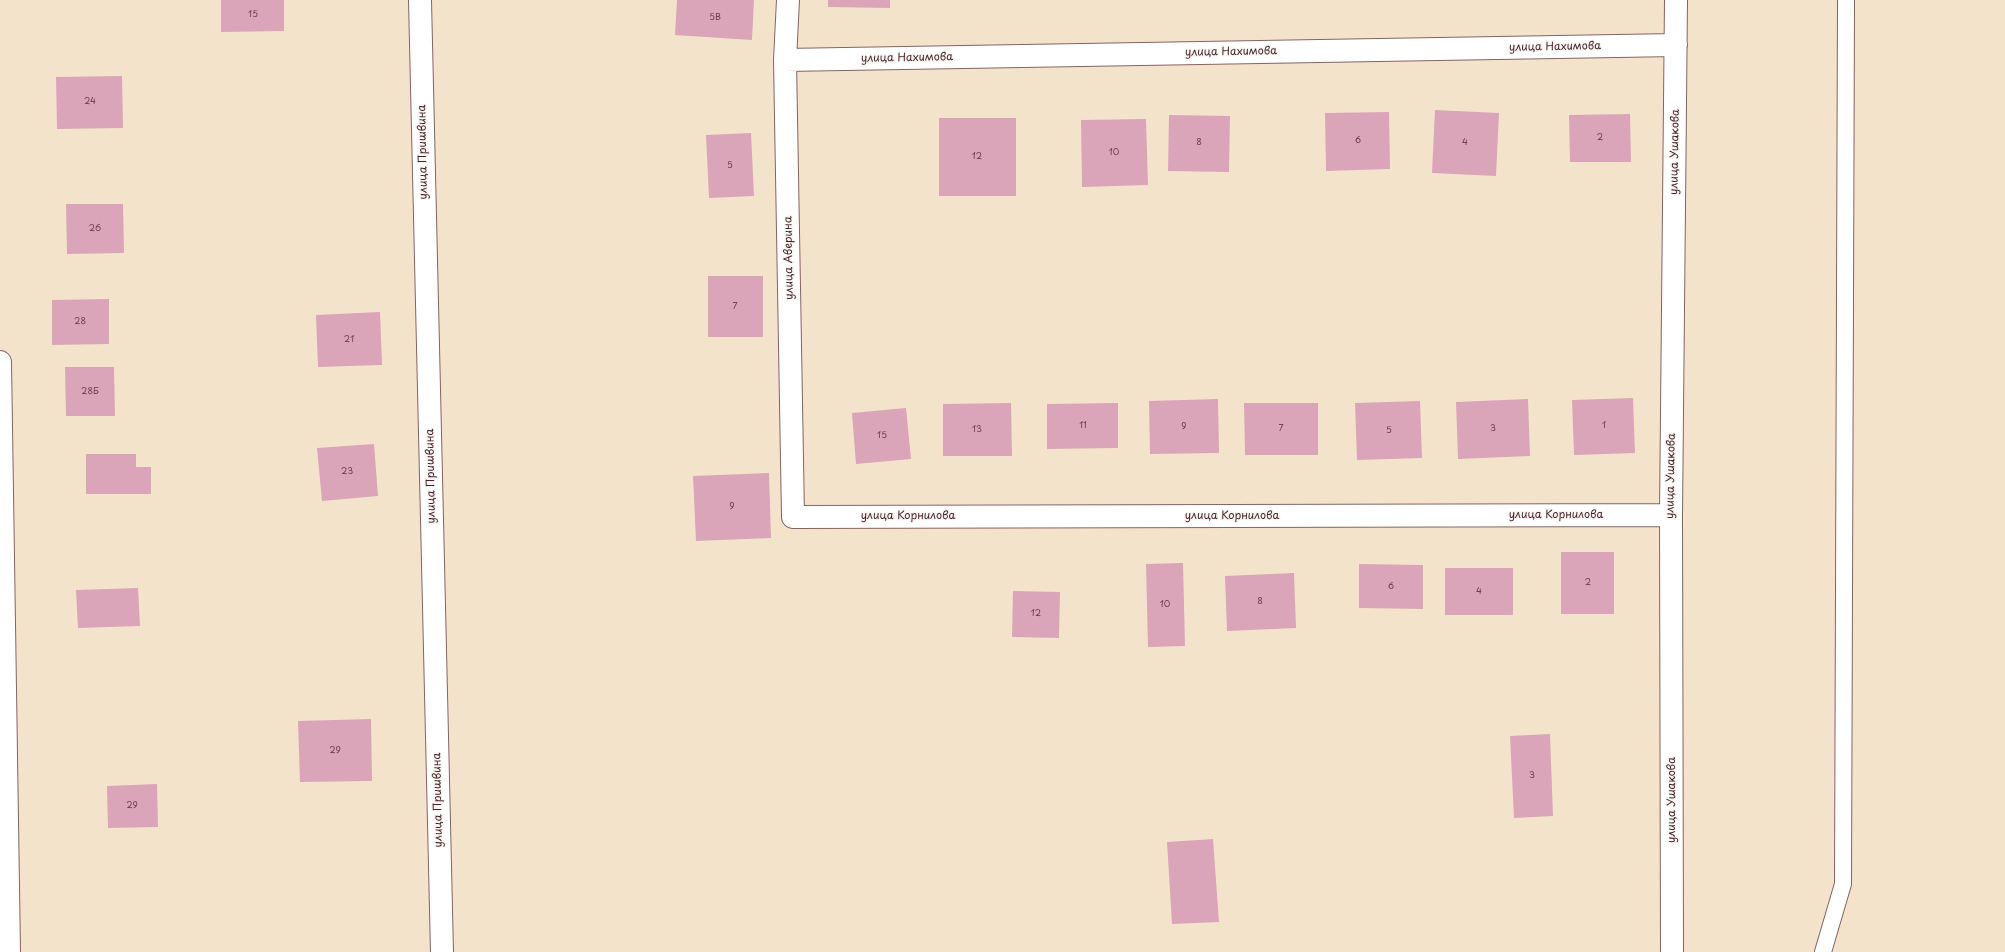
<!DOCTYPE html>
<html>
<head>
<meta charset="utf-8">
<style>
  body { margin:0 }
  canvas { display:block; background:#f3e3cb }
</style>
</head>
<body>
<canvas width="2005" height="952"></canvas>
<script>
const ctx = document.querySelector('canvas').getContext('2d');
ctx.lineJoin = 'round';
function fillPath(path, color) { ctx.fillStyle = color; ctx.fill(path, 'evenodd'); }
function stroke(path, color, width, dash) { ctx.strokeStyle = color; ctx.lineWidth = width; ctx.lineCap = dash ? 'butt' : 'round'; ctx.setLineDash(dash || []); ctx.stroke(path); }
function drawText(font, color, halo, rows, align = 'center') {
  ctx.font = font + ' "Playpen Sans",sans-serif'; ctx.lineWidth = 3; ctx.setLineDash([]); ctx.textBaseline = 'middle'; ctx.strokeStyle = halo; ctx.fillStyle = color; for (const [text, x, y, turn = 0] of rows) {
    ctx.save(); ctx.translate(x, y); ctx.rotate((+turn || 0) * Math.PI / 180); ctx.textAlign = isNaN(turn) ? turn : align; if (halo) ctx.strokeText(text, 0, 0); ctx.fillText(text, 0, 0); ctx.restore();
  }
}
const building = new Path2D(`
  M221,0H284V31L221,32Z
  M677,0H754L752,40L675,35Z
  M828,0H890V8L828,7Z
  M122,76L123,128L57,129L56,77Z
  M1435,110L1499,113L1496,176L1432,173Z
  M1389,112L1390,169L1326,171L1325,113Z
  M1630,114L1631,162H1570L1569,115Z
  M1169,115L1230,116L1229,172L1168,171Z
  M939,118H1016V196H939Z
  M1146,119L1148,185L1082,187L1081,120Z
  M751,133L754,196L709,198L706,135Z
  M66,204H123L124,253L67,254Z
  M708,276H763V337H708Z
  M109,299V344L52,345V300Z
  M380,312L382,365L318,367L316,315Z
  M65,367H114L115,416H66Z
  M1633,398L1635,453L1574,455L1572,400Z
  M1218,399L1219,453L1150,454L1149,401Z
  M1528,399L1530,456L1458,459L1456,402Z
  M1420,401L1422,458L1357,460L1355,403Z
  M1011,403L1012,456H943V404Z
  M1118,403V448L1047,449V404Z
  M1244,403H1318V455H1245Z
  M906,408L911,459L856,464L852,413Z
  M374,444L378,496L322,501L317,448Z
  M86,454H136V467H151V494H86Z
  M769,473L771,538L696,541L693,476Z
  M1561,552H1614V614H1561Z
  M1183,563L1185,646L1148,647L1146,564Z
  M1359,564L1423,565V609L1359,608Z
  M1445,568H1513V615H1445Z
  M1294,573L1296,628L1227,631L1225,576Z
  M138,588L140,626L78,628L76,590Z
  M1013,591L1060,592L1059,638L1012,637Z
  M371,719L372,781L300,782L298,721Z
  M1550,734L1553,816L1514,818L1510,736Z
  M157,784L158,827L108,828L107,786Z
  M1213,839L1219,922L1172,924L1167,842Z`);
const lane = new Path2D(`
  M1823,952L1843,884L1846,0`);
const street = new Path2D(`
  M420,0L442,952
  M788,0L785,60L793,517L1671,515
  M785,60L1676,45
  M0,362L9,952
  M1672,952L1671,515L1676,0`);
const numberNames = [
  ["15",253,15],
  ["5В",715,18],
  ["24",90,102],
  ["2",1600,138],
  ["6",1358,141],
  ["8",1199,143],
  ["4",1465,143],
  ["10",1114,153],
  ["12",977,157],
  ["5",730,166],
  ["26",95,229],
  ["7",735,307],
  ["28",80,322],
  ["21",349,340],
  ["28Б",90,392],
  ["11",1083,426],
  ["1",1604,426],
  ["9",1184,427],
  ["7",1281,429],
  ["3",1493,429],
  ["13",977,430],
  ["5",1389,431],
  ["15",882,436],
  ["23",347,472],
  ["9",732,507],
  ["2",1588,583],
  ["6",1391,587],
  ["4",1479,592],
  ["8",1260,602],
  ["10",1165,605],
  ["12",1036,614],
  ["29",335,751],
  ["3",1532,776],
  ["29",132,806]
];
const streetNames = [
  ["улица Нахимова",1555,47,-1],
  ["улица Нахимова",1231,52,-1],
  ["улица Нахимова",907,58,-1],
  ["улица Пришвина",423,152,-91],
  ["улица Ушакова",1675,152,-89],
  ["улица Аверина",789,258,-91],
  ["улица Пришвина",431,476,-91],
  ["улица Ушакова",1671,476,-89],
  ["улица Корнилова",1556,515],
  ["улица Корнилова",908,516],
  ["улица Корнилова",1232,516],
  ["улица Пришвина",438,800,-91],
  ["улица Ушакова",1672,800,-90]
];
fillPath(building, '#dba5b9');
stroke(lane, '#856463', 18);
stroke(street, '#856463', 24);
stroke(lane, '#fff', 16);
stroke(street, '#fff', 22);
drawText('9px', '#6e404e', null, numberNames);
drawText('11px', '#4a1f2b', '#f6f6f2', streetNames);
</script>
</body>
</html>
